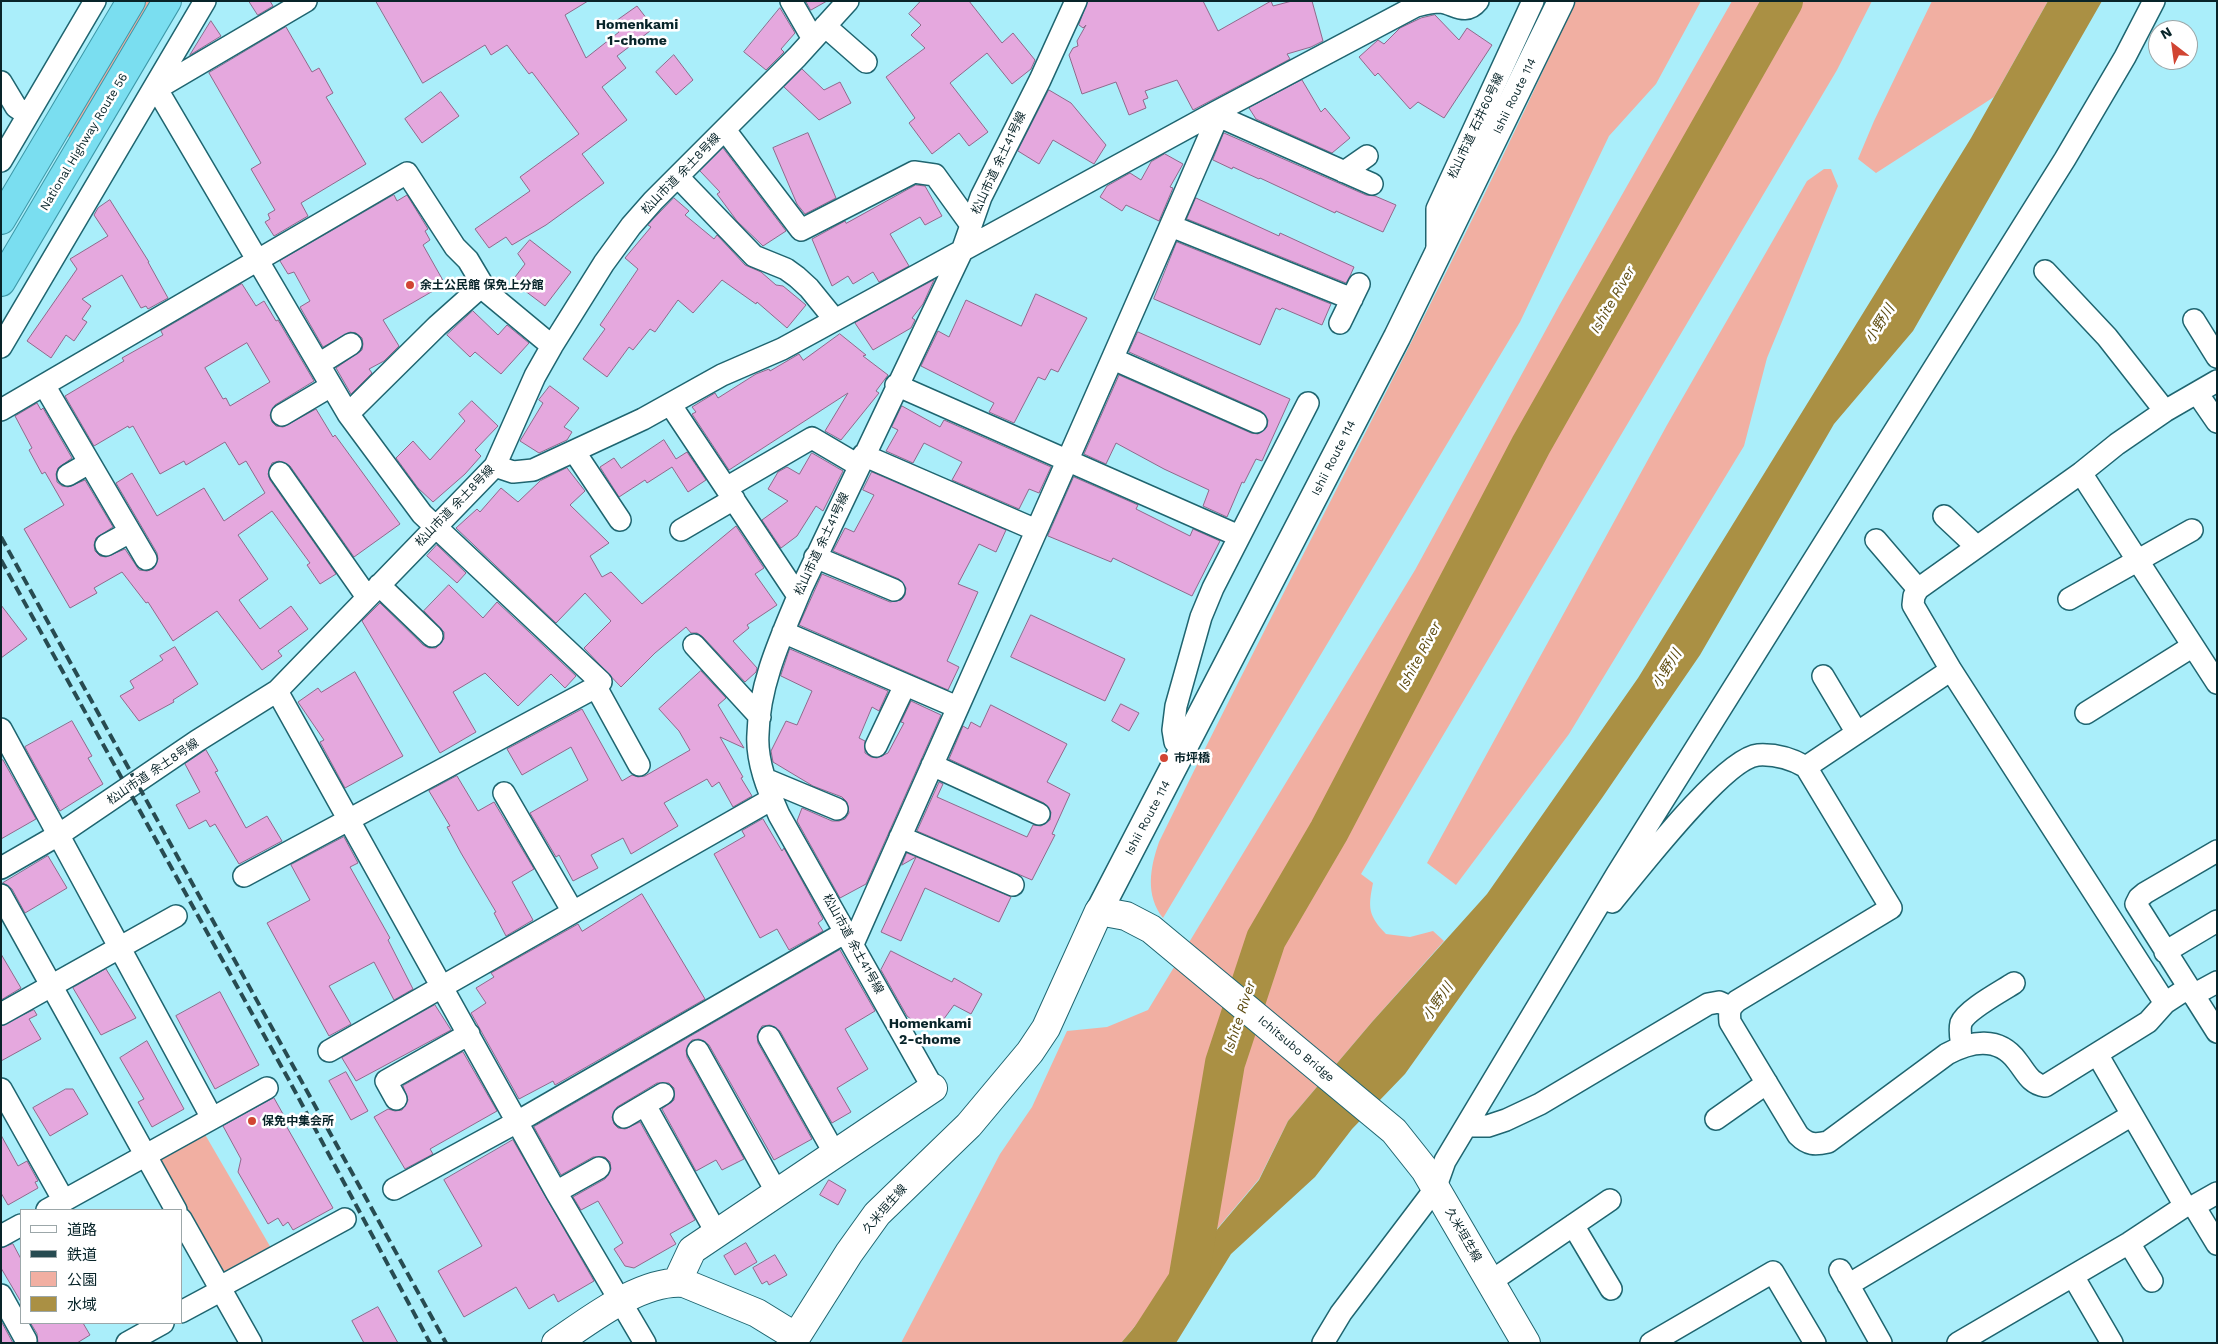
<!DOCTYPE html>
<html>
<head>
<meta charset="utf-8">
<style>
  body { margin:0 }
  #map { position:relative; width:2218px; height:1344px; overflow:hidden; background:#aaeefa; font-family:"Work Sans","Noto Sans JP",sans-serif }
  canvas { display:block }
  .frame { position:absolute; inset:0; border:2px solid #082429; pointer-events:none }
  .legend { position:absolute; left:20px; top:1209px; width:162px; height:115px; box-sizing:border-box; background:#fff; border:1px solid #9ca7a9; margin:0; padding:6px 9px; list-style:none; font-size:15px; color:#082429 }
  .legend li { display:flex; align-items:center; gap:10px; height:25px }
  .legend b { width:25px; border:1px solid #9ca7a9 }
  .north { position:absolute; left:2148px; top:20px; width:50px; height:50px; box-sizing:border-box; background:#fff; border:1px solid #9ca7a9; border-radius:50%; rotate:330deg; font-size:14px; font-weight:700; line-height:20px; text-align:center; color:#082429 }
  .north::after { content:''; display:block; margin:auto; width:18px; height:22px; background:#d14533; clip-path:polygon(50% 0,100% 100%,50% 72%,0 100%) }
</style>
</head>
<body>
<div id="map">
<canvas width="2218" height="1344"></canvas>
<div class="frame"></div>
<ul class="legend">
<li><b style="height:6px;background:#fff"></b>道路</li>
<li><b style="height:6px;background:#274b51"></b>鉄道</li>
<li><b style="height:14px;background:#f1afa2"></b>公園</li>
<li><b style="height:14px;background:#aa9044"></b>水域</li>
</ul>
<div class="north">N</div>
</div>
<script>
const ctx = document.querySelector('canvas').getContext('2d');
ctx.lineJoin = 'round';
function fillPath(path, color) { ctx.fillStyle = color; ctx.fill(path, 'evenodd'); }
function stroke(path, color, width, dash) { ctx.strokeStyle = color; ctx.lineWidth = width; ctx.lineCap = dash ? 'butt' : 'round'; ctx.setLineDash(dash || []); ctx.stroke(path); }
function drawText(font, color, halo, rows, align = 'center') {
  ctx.font = font + ' "Work Sans","Noto Sans JP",sans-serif'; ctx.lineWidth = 5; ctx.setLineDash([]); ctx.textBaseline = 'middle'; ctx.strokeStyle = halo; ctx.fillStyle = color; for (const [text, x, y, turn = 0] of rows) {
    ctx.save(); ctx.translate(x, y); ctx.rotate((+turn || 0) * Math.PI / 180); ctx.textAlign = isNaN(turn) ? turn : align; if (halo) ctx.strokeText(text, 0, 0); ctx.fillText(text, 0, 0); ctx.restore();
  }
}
const green = new Path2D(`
  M146,1H153L71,139L67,135L69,131Z
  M1575,1H1701L1656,84L1609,136L1520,322L1163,918C1145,895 1150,868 1159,842C1296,561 1447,286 1575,1Z
  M1732,1H1872L1837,70L1361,874L1373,883C1368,908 1368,915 1386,934L1410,937L1433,931L1444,941L1372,1022L1288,1121L1259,1179L1121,1343H901L1000,1154L1032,1107L1067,1031L1107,1027L1148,1010L1415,570L1560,304Z
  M1932,1H2048L1994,97L1876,173L1858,159L1874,121Z
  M1824,169H1831L1838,186L1767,358L1744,446L1569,734L1456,885L1427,863L1667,425L1807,181Z
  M203,1131L271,1248L225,1274L158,1157Z`);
const water = new Path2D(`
  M2048,1H2102L1913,331L1834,424L1700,655L1602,798L1405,1074L1352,1129L1315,1177L1231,1254L1176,1343H1121L1259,1180L1288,1121L1372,1022L1487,894L1638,678L1971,138Z`);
const river = new Path2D(`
  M1148,1343L1188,1281L1225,1063L1266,939L1329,831L1531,445L1783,1`);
const building = new Path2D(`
  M249,1H270L273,6L258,15Z
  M376,1H588L565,15L586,58L619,32L613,23L637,6L654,28L617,56L626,68L602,87L627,120L582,154L604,183L546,225L512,245L506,237L489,248L475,229L530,191L520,177L579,134L532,72L529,74L507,45L491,55L485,45L423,83Z
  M806,1H827L811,10Z
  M921,1H969L1002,43L1013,33L1035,60L1031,69L1012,84L987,53L950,83L988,132L969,146L959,133L932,154L909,123L915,118L886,77L925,48L911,35L921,25L909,14Z
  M1088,1H1203L1218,31L1271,1L1273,6L1292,1H1312L1323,41L1311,47L1287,54L1290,59L1193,110L1177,80L1145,91L1148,98L1143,100L1146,108L1129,115L1116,82L1082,94L1069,55L1073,48L1078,46L1077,41L1086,25L1083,28L1079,25Z
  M780,8L795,33L781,49L784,52L766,70L744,52Z
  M1435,15L1459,40L1467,28L1492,45L1444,118L1418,102L1410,109L1378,73L1375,76L1359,57L1378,40L1384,44L1400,28L1421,18Z
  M211,21L221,36L190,55Z
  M286,27L312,72L319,68L333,93L326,97L366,164L301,203L308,216L274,236L265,222L270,219L268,214L275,210L251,169L261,163L209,73Z
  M674,55L693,80L676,95L656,72Z
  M802,69L824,90L840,82L851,103L819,120L784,87Z
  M1302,80L1321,112L1325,108L1350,138L1332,153L1256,119L1249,108Z
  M1049,90L1071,103L1106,145L1094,164L1053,140L1039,164L1018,151Z
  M441,92L459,116L422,143L405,119Z
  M808,133L836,198L805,214L797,204L773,148Z
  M1224,133L1366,195L1375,196L1396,205L1383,232L1336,211L1335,213L1260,178L1259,179L1233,167L1232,169L1213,160Z
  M723,148L786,231L763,246L737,221L717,194L720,192L700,171Z
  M1165,154L1183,164L1170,187L1173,188L1159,221L1126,205L1122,211L1100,197L1107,186L1130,173L1141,180L1151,162Z
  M916,185L925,186L942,216L925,225L920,217L890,234L909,266L879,282L873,272L853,284L848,276L832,286L812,239L845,221L846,223Z
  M394,195L397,201L407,195L428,229L425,231L430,240L423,245L445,284L383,320L399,346L384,361L369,369L372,373L351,394L336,368L362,350L363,344L362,338L356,333L350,332L323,347L300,307L310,301L294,272L288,274L280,261Z
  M674,198L689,211L685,215L714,239L717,235L745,265L761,272L776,285L783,286L806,305L787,328L757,302L756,304L722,280L693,313L678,300L655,332L650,329L633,350L629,347L607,377L583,359L605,329L600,325L638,269L625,258L651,227L648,225Z
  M1196,198L1279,236L1280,233L1354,267L1350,276L1346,283L1187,219Z
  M110,200L149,262H148L168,298L148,309L146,306L141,308L122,275L82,299L91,306L82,319L87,322L74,341L66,335L51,358L27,341L77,269L70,259L108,236L94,215L98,208Z
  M530,240L571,272L545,306L512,281L525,264L518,254Z
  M1177,242L1331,304L1322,325L1282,308L1280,310L1276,308L1260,345L1154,299Z
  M934,280L923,304L912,318L915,320L911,328L873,350L855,323Z
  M242,284L256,306L264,301L276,321L278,320L314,381L275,405L270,415L272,422L276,426L283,427L316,409L333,437L335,435L400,524L354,557L290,466L279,461L272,463L268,474L270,480L336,574L320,584L307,565L310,563L272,511L238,535L268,579L239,600L260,629L291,606L308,629L278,651L282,656L262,670L217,611L173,641L148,602L146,603L122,572L94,588L97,593L70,608L24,529L64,505L45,472L42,474L29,450L32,448L15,416L37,403L41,410L43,408L72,458L58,468L56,474L57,482L62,486L68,487L85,480L113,527L96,538L94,545L95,551L100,556L106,557L125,549L139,570L147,571L153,569L158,559L157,553L116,483L132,473L157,516L204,488L224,521L265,493L246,461L239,465L225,442L186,465L184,461L160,474L133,426L129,428L128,426L94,446L65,396L124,361L122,358L163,335L161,331ZM247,343L270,382L230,406L226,398L223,399L205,368Z
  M1036,294L1087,318L1058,372L1051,369L1045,380L1038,377L1014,423L989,412L994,403L921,366L938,331L949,337L966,300L1021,326Z
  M473,311L498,335L507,325L529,343L501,374L475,352L470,357L447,335Z
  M1138,332L1290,399L1262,461L1256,459L1244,483L1242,482L1227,517L1203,506L1209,490L1164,469L1116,443L1106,464L1084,454L1119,375L1251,433L1258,434L1267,427L1268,420L1261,411L1129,352Z
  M840,334L866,355L863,356L888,375L876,391L879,393L841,440L825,431L848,393L729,470L692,414L696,412L692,407L715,393L718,398L756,374L769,369L770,371L799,354L803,360Z
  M550,386L579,408L564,427L572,432L567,440L539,453L520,441L543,403L539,400Z
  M472,401L498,426L475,450L481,456L465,474L433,502L418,488L396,458L413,441L430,460L465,421L459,414Z
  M902,406L940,427L944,420L1051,467L1039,493L1029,489L1019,509L952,480L962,462L924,443L913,463L886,451L898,430L892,427Z
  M664,440L676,459L687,452L706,480L688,492L672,467L647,483L645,480L619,497L600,467L614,458L621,468Z
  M812,453L843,471L823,511L816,506L797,536L781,548L762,520L788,501L768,489L778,472L787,467L799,474Z
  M567,468L585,491L570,505L609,543L590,556L602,577L611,572L642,604L736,526L764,568L755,574L777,605L747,625L749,628L733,641L757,668L756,672L745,682L703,637L697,633H691L686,627L655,653L621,687L584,648L611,621L585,593L556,623L456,528L477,509L480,512L501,488L518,502L540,481Z
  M872,472L1006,530L996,552L979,544L958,584L978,592L947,661L959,667L948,690L799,625L822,574L890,602L901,600L905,595L906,588L899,579L833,551L845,528L854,532L874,495L863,490Z
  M1074,477L1138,505L1136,509L1190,536L1193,529L1220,541L1192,596L1113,558L1111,562L1048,536Z
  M437,545L466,573L457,583L427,556Z
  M449,585L483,618L497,602L576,676L565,688L551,674L518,706L485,673L453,692L476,732L440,753L362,621L380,603L423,645L429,648H436L444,639V632L424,611Z
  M1,605L27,639L1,658Z
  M1031,615L1125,659L1105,701L1011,657Z
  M175,647L198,684L173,700L174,702L139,721L120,696L134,688L130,681L163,660L160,656Z
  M790,649L888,691L879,711L872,707L859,738L865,741V753L871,757L877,758L888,753L904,723L901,722L911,701L941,715L866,884L840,898L797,821L802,808L832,821H839L845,819L849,813L847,802L842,797L813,786L773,762L771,751L786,721L797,725L812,691L781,676Z
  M701,671L726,698L718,705L744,748L720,737L743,777L741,778L752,796L733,807L719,782L712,787L707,779L664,803L678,826L631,854L623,838L591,855L598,868L573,881L559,855L556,857L530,813L588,780L571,747L522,775L507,749L582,709L622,781L632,775L638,777L645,776L690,750L679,731L659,709Z
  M355,672L403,756L345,788L320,742L324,740L298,702L318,688L321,692Z
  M1121,704L1139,713L1129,731L1112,721Z
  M991,705L1067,744L1047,782L1070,794L1052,834L1055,835L1032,880L917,831L939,782L943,784L937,797L1027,837L1033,825L1041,826L1050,820L1051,812L1044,803L949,759L963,726L968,729L971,722L980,727Z
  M72,721L92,756L88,758L103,784L60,811L25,747Z
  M206,750L218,771L215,772L246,828L267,816L282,841L239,864L215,824L210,827L206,820L189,829L176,805L200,792L185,764Z
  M3,760L36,819L1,839V761Z
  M457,776L478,811L494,802L534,869L512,882L533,920L506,936L494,913L496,912L461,853L447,827L450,826L429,791Z
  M763,819L782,851L784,848L823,919L818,923L823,931L789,950L777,929L760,938L714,854L745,836L742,831Z
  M344,837L358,863L350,867L390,938L388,940L413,989L394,1000L374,962L329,986L351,1024L329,1036L267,923L310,900L291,865Z
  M907,853L1011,897L999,922L925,888L901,941L881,932L916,857L902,865Z
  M48,856L67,888L25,913L12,889L3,883Z
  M642,894L705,999L555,1085L553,1081L519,1099L471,1013L486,1003L476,988L494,977L491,973L578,924L582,931Z
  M840,950L875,1011L845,1029L868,1069L837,1088L851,1112L832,1123L780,1031L770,1025L762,1026L757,1036L758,1043L812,1139L774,1160L709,1045L699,1039L692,1040L686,1050L687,1057L744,1159L722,1170L716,1160L696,1171L662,1109L674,1100V1088L669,1083H657L617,1107L612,1117L614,1124L618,1128L625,1129L640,1122L695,1220L670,1234L676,1244L634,1268L625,1266L614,1249L623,1243L598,1201L581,1210L573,1197L605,1179L611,1169L610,1162L605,1157H593L561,1175L534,1127Z
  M891,951L952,982L954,978L982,994L971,1014L954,1005L938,1027L929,1021L923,1029L907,1016L881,970Z
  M1,954L21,988L1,1000Z
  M106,969L136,1018L101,1035L73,988Z
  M220,992L259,1065L215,1089L176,1016Z
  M435,1005L451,1030L356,1081L342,1058Z
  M34,1010L37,1015L29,1019L41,1039L1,1061V1026Z
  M147,1041L184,1109L152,1127L138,1102L144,1099L120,1058Z
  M463,1052L497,1111L430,1149L433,1154L405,1169L374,1117L388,1109L395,1111L402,1110L408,1100L403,1086Z
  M346,1072L368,1111L351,1120L329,1081Z
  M66,1089H73L88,1114L50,1136L33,1108Z
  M274,1098L283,1114L280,1115L333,1208L293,1230L288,1222L283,1226L278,1218L268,1224L238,1172L241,1159L223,1126Z
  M1,1135L18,1166L27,1161L38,1181L35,1182L38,1188L8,1205L1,1193Z
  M513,1140L594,1281L558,1302L554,1294L529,1309L516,1287L464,1317L438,1271L482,1246L444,1180Z
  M829,1180L846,1190L838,1205L820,1195Z
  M746,1243L757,1262L735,1275L724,1256Z
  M13,1244L21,1259V1302L1,1268V1248Z
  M775,1255L787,1275L769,1285L767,1281L762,1284L753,1268Z
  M378,1307L398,1343H364L352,1321Z
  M1,1321L13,1343H1Z
  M31,1323H83L90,1335L77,1343H38L37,1334Z`);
const minor = new Path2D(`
  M791,1L813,39
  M825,26L866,62
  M1,82L16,107L28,115
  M155,86L348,414L422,514L601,682L596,687
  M158,88L306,1
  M1218,116L1372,184
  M725,130L801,230L914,172L935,175L971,225
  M1,161L95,1
  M1344,172L1367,156
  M678,177L754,256L786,269L797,277L809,288L835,320
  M1171,226L1352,299
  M1437,255V209L1533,1
  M2045,271L2107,337L2165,411
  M2194,320L2217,357
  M1340,323L1359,284
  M1,347L205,1
  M1113,359L1256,422
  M319,364L351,344
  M44,385L146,559
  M896,385L1239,536
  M2197,393L2217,422
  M670,404L798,596
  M1,410L407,173L455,247L468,260L487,292L552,346
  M348,414L437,326L483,285
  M282,415L331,386
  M574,451L620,520
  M863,455L1036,530
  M495,466L513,472L533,470L643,419L722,375L782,349L1216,112L1416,6C1424,4 1431,2 1440,2C1454,3 1465,17 1478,1
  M280,473L367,597
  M2081,473L2217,683
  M68,475L89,463
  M726,488L812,438L858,465
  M1944,516L1977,547
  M681,530L734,499
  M1876,540L1918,589
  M106,545L130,532
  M815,557L894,590
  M379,585L432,636
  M2069,599L2192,530
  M783,632L957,707
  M694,645L760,717
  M1951,670L1806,767L1891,908L1737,1001C1729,1008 1729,1012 1730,1022L1798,1135C1808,1145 1815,1145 1828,1142L1947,1054C1971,1041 1999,1036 2017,1061C2026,1072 2030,1084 2045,1086L2148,1022L2165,1003L2188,988
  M1823,676L1857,733
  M277,691L556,1192L645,1343
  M2086,713L2193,646
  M1,729L212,1118
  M876,746L905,685
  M1183,751L1175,742L1173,730L1176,706L1201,617L1213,588L1308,403
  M932,765L1039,814
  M765,779L837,809
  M504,793L573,912
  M900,837L1013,885
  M2217,851L2145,893L2139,898L2136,904L2217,1032
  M1,868L60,834L197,741L277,691L495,466L535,376L552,346L604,263L631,226L653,201L797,57L848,1
  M244,876L596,687L639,765
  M1,895L176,1210
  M1612,902C1637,872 1724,758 1758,755C1775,754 1792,759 1806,767
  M853,944C975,668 1099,393 1218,116L1216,112
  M2165,952L2217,921
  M2193,995L2217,982
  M2165,1003L1951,670L1913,605L1914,596L1918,589L2081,473L2117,444L2165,411L2217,381
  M1,1014L176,916
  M769,1037L835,1154
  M1962,1046C1961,1039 1959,1031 1961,1023C1966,1010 2002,991 2014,983
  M329,1051L772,799
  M698,1051L777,1193
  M2097,1054L2185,1206
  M933,1088L779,815C768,790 756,761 758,734C759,682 783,633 802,587L962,251L981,197L1040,80L1076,1
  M1,1089L64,1201
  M396,1099L386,1081L469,1034
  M645,1105L717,1234
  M624,1117L663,1094
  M1716,1119L1767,1083
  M1466,1126H1488L1506,1120L1540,1104L1708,1004L1719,1002L1730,1007
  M394,1189L517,1122L846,932
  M556,1192L599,1168
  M2194,1206L2217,1244
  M47,1210L267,1088
  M181,1219L251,1343
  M1573,1225L1611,1289
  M1,1236L21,1225
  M2129,1243L2152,1281
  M1840,1270L1881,1343
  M2073,1276L2112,1343
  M1490,1282L1610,1200
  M1848,1285L2132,1115
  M220,1287L345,1219
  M1,1295L26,1340
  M181,1312L222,1290
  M127,1343L163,1323
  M1323,1343L1341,1313L1435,1189L1445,1161L1617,874L2065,159L2125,57L2154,1
  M1651,1343L1773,1272L1815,1343
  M1958,1343L2129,1243L2185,1206H2194L2217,1193`);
const tertiary = new Path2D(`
  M1099,911L1397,337L1561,1`);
const secondary = new Path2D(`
  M677,1282L692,1250L933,1088
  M556,1343C590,1320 642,1279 684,1283L757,1313L796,1337L849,1253L877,1214L969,1125L1030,1052L1046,1028L1099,911L1126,916L1151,929L1394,1131L1425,1170L1526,1343`);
const trunk = new Path2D(`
  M1,220L131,1
  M1,282L167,1`);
const rail = new Path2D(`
  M1,537L446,1343
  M1,560L290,1082L430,1343`);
const markers = [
  [410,285,5,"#d14533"],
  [1164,758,5,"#d14533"],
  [252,1121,5,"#d14533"]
];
const streetNames = [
  ["Ishii Route 114",1515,96,-64],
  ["松山市道 石井60号線",1476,126,-65],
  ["National Highway Route 56",84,142,-59],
  ["松山市道 余土41号線",999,163,-65],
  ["松山市道 余土8号線",681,174,-46],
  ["Ishii Route 114",1334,458,-63],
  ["松山市道 余土8号線",455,506,-46],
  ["松山市道 余土41号線",822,544,-65],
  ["松山市道 余土8号線",153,772,-34],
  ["Ishii Route 114",1148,818,-62],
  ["松山市道 余土41号線",853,944,61],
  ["Ichitsubo Bridge",1296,1049,40],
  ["久米垣生線",885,1209,-49],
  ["久米垣生線",1463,1235,60]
];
const poiNames = [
  ["余土公民館 保免上分館",420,285],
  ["市坪橋",1174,758],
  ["保免中集会所",262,1121]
];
const neighbourhoodNames = [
  ["Homenkami",637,25],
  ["1-chome",637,41],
  ["Homenkami",930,1024],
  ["2-chome",930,1040]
];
const waterNames = [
  ["Ishite River",1613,300,-60],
  ["小野川",1880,324,-58],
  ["Ishite River",1420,656,-62],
  ["小野川",1667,669,-58],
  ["小野川",1438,1002,-55],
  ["Ishite River",1240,1017,-72]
];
fillPath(green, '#f1afa2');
fillPath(water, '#aa9044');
stroke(river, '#aa9044', 40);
fillPath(building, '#e5a8de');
stroke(building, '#8f698b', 1);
stroke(minor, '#1f6570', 24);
stroke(tertiary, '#1f6570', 29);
stroke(secondary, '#1f6570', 30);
stroke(trunk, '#3d98a8', 30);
stroke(minor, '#fff', 21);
stroke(tertiary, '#fff', 26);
stroke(secondary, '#fff', 28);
stroke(trunk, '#7adef0', 28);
stroke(rail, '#274b51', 4, [10, 5]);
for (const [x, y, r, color] of markers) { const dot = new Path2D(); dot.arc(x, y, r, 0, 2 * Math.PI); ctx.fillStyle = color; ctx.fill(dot); stroke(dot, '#fff', 2); }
drawText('12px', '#082429', '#fff', streetNames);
drawText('bold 12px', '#082429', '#fff', poiNames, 'left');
drawText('bold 14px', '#082429', '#fff', neighbourhoodNames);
drawText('italic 14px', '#5f4d12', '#fff', waterNames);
</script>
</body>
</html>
